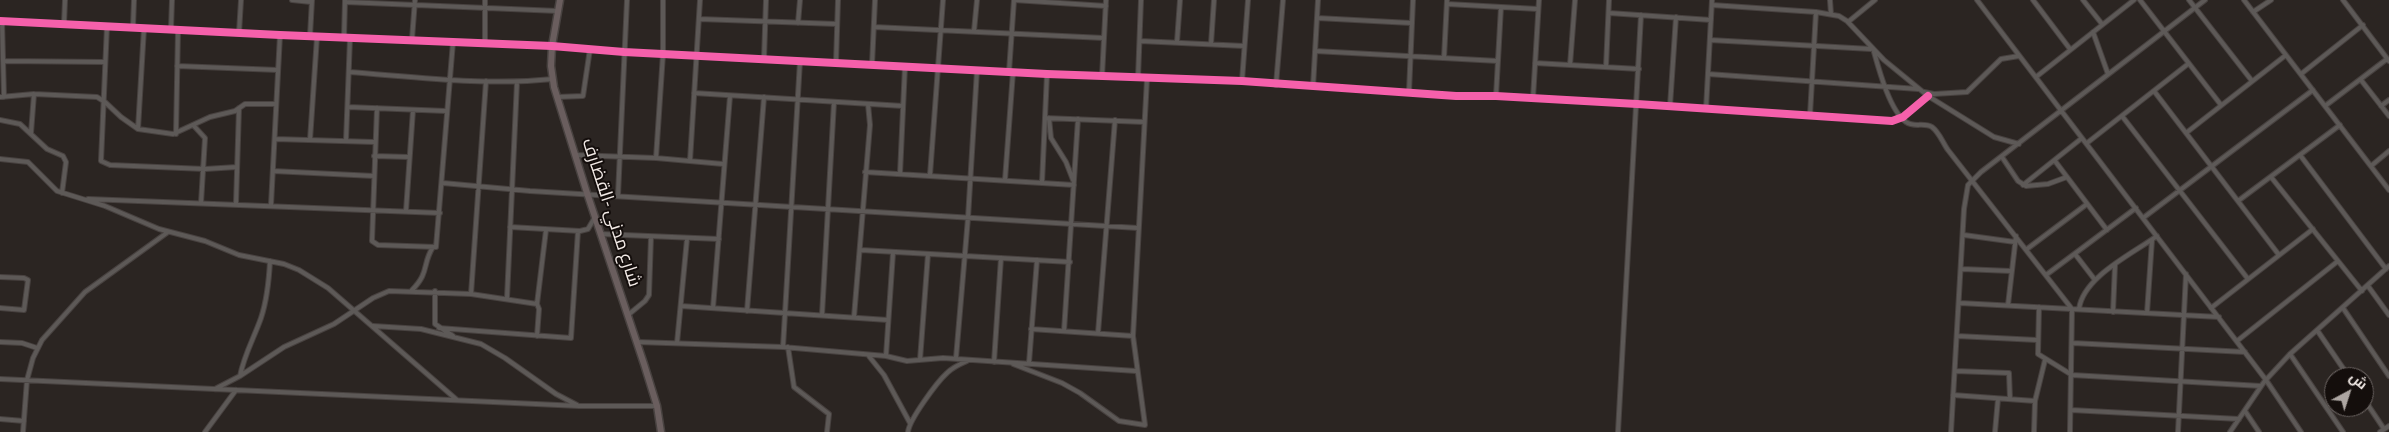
<!DOCTYPE html>
<html>
<head>
<meta charset="utf-8">
<style>
  body { margin:0 }
  #map { position:relative; width:2389px; height:432px; overflow:hidden; background:#2b2522; font-family:"Source Sans 3",Cairo,sans-serif }
  canvas { display:block }
  .north { position:absolute; left:2324px; top:367px; width:50px; height:50px; box-sizing:border-box; background:#140e0c; border:1px solid #6d6664; border-radius:50%; rotate:40deg; font-size:14px; font-weight:700; line-height:20px; text-align:center; color:#f3ebe7 }
  .north::after { content:''; display:block; margin:auto; width:18px; height:22px; background:#ada6a2; clip-path:polygon(50% 0,100% 100%,50% 72%,0 100%) }
</style>
</head>
<body>
<div id="map">
<canvas width="2389" height="432"></canvas>
<div class="north">ش</div>
</div>
<script>
const ctx = document.querySelector('canvas').getContext('2d');
ctx.lineJoin = 'round';
function stroke(path, color, width, dash) { ctx.strokeStyle = color; ctx.lineWidth = width; ctx.lineCap = dash ? 'butt' : 'round'; ctx.setLineDash(dash || []); ctx.stroke(path); }
function drawText(font, color, halo, rows, align = 'center') {
  ctx.font = font + ' "Source Sans 3",Cairo,sans-serif'; ctx.lineWidth = 4; ctx.setLineDash([]); ctx.textBaseline = 'middle'; ctx.strokeStyle = halo; ctx.fillStyle = color; for (const [text, x, y, turn = 0] of rows) {
    ctx.save(); ctx.translate(x, y); ctx.rotate((+turn || 0) * Math.PI / 180); ctx.textAlign = isNaN(turn) ? turn : align; if (halo) ctx.strokeText(text, 0, 0); ctx.fillText(text, 0, 0); ctx.restore();
  }
}
const minor = new Path2D(`
  M292,0L311,2
  M1014,0L1106,6
  M1830,0L1831,14
  M1977,0L2266,380L2301,432
  M2033,0L2070,49
  M2083,0L2102,24
  M2140,0L2221,105
  M2189,0L2252,81
  M2244,0L2389,190
  M2343,0L2389,61
  M345,2L558,11
  M1447,4L1538,9
  M1712,5L1816,12L1839,16L1847,21L1884,60L1928,96L1994,137L2019,144
  M2253,12L2271,0
  M1609,13L1711,20
  M1317,18L1411,23
  M699,19L837,24
  M0,21L280,35L552,46L624,52L1047,74L1242,81L1456,96H1496L1637,104L1892,121L1903,117L1928,96
  M2,21L4,97
  M1848,22L1875,0
  M798,23L800,0
  M64,24L65,0
  M107,26L101,161L110,165L205,169L237,167
  M133,27L134,0
  M874,27L1104,38
  M171,29L172,0
  M974,31L977,0
  M2093,32L2108,74
  M239,33L241,0
  M310,36L312,0
  M344,38L345,0
  M412,39L415,0
  M1710,40L1871,49
  M1140,41L1244,46
  M1177,42L1180,0
  M485,43V0
  M1211,44L1214,0
  M1315,51L1498,61
  M1874,52C1879,70 1890,111 1906,122C1914,128 1924,122 1932,127C1939,132 1943,143 1948,150L2072,309L2070,432
  M1444,58L1447,0
  M764,59L766,0
  M3,61L105,62
  M836,63L838,0
  M1535,63L1639,69
  M872,65L875,0
  M1570,65L1575,0
  M177,66L278,70
  M1606,67L1609,0
  M349,72C416,77 485,86 553,79
  M1009,72L1014,0
  M1708,74L1918,89
  M2301,74L2363,25
  M1102,77L1106,0
  M2036,77L2134,0
  M1138,78L1141,0
  M2361,80L2389,116
  M1242,81L1248,0
  M1276,85L1283,0
  M1313,87L1318,0
  M2154,91L2279,255
  M1409,92L1413,0
  M1924,92L1934,94L1967,92L2001,59L2019,56
  M694,93L903,106
  M1496,96L1501,7
  M0,97L34,94L97,97L105,102L121,117L138,129L173,134L210,117L235,111L245,104H276
  M557,97L583,96L590,49
  M1533,98L1539,0
  M1670,106L1676,17
  M2325,106L2387,59
  M2381,106L2389,100
  M348,107L446,111
  M377,108L372,241L378,245L436,247L453,42
  M1706,109L1712,0
  M1810,115L1816,12
  M2122,116L2248,279
  M1045,118L1144,122
  M1049,118L1051,138L1066,162L1073,180
  M0,120L20,124L47,149L63,156L66,162L62,193
  M194,126L205,138L201,203
  M138,129L144,28
  M31,133L34,94
  M2186,133L2286,55
  M176,134L178,30
  M275,139L374,142
  M310,140L317,37
  M346,141L350,38
  M2087,143L2188,64
  M575,155L656,158L723,164
  M2300,155L2386,269
  M374,156L409,157
  M2002,157L2018,181L2026,186L2048,184L2067,177
  M656,158L663,54V0
  M0,159L28,162L57,191L105,206L159,229L205,241L239,255L284,264L299,270L328,288L457,400
  M690,161L700,0
  M2055,161L2107,230
  M2371,166L2389,151
  M273,171L374,176
  M865,172L1074,185
  M900,174L905,66
  M930,175L943,0
  M2271,177L2362,291
  M1005,180L1013,72
  M443,183L530,191L1138,228
  M1042,183L1047,74
  M2023,185L2082,138
  M618,195L627,0
  M88,199L440,213
  M2238,201L2340,125
  M236,204L239,108
  M271,205L280,35
  M406,211L413,110
  M2143,218L2313,90
  M510,227L580,231L588,229L595,217
  M601,234L719,239
  M1964,235L2015,242
  M2027,249L2087,204
  M861,250L1070,262
  M2075,254L2095,280
  M1962,269L2011,271
  M2046,275L2136,208
  M0,277L24,278L28,280L24,310L0,308
  M2368,286L2389,315
  M412,290C430,272 422,264 433,247
  M435,291V324L453,336
  M471,294L486,81
  M507,298L517,82
  M1960,303L2219,317
  M2008,305L2016,236
  M681,306L888,320
  M2039,307L2038,354L2072,375L2261,386
  M713,308L730,96
  M2211,308L2313,229
  M2343,308L2389,376
  M2079,309C2083,277 2132,254 2157,236
  M747,311L764,97
  M2113,312L2115,265
  M2147,313L2152,240
  M628,315L645,301L649,295L651,237
  M822,315L834,102
  M854,317L870,125L868,104
  M373,326L421,329L481,344L505,358L556,394L577,405
  M439,328L571,338L578,231
  M1031,329L1133,336
  M2317,330L2349,377
  M1064,331L1078,119
  M1098,333L1115,120
  M537,336L539,309L537,304L546,230
  M1957,336L2037,340
  M2237,341L2338,261
  M0,342L22,343L37,348
  M637,342L783,347L886,356L907,361L943,358L1136,371
  M677,343L687,239
  M2073,343L2245,352
  M783,347L800,61
  M788,347L794,387L829,414L827,432
  M2290,354L2343,432
  M868,355L884,375L910,423
  M886,356L893,253
  M956,358L968,218L977,70
  M920,360L928,254
  M994,362L1001,258
  M1029,363L1037,260
  M1013,364L1062,383L1080,393L1119,421L1145,425L1133,336L1147,79
  M1955,371L2009,373L2010,399
  M240,376C244,355 254,338 261,318C267,300 269,280 270,261
  M0,379L579,406H657
  M215,389L240,376L284,347L334,324L373,298L389,291L471,294L537,304
  M1953,395L2035,401
  M2364,399L2384,429
  M2071,410L2239,419
  M2245,411L2259,432
  M0,419L24,421
  M23,432L27,380L33,358L42,340L85,292L168,232
  M205,432L236,390
  M908,432C909,420 937,382 947,373C953,367 960,364 967,361
  M1618,432L1641,15
  M1951,432L1964,209L1968,185L1981,172L2205,0
  M1995,432L1998,399
  M2034,432L2035,401L2045,360
  M2178,432L2186,274
  M2230,432L2264,382L2290,354L2389,266
  M2380,432L2389,426`);
const trunk = new Path2D(`
  M560,0L552,46L551,66L554,87L587,193L644,364L657,406L661,432`);
const cycleway = new Path2D(`
  M0,21L280,35L552,46L624,52L1047,74L1242,81L1456,96H1496L1637,104L1892,121L1903,117L1928,96`);
const streetNames = [
  ["شارع مدني -القضارف",610,213,72]
];
stroke(minor, '#484240', 6);
stroke(trunk, '#484240', 9);
stroke(minor, '#5d5957', 4);
stroke(trunk, '#6a5e5e', 6);
stroke(cycleway, '#f560ab', 8);
drawText('18px', '#f3ebe7', '#140e0c', streetNames);
</script>
</body>
</html>
